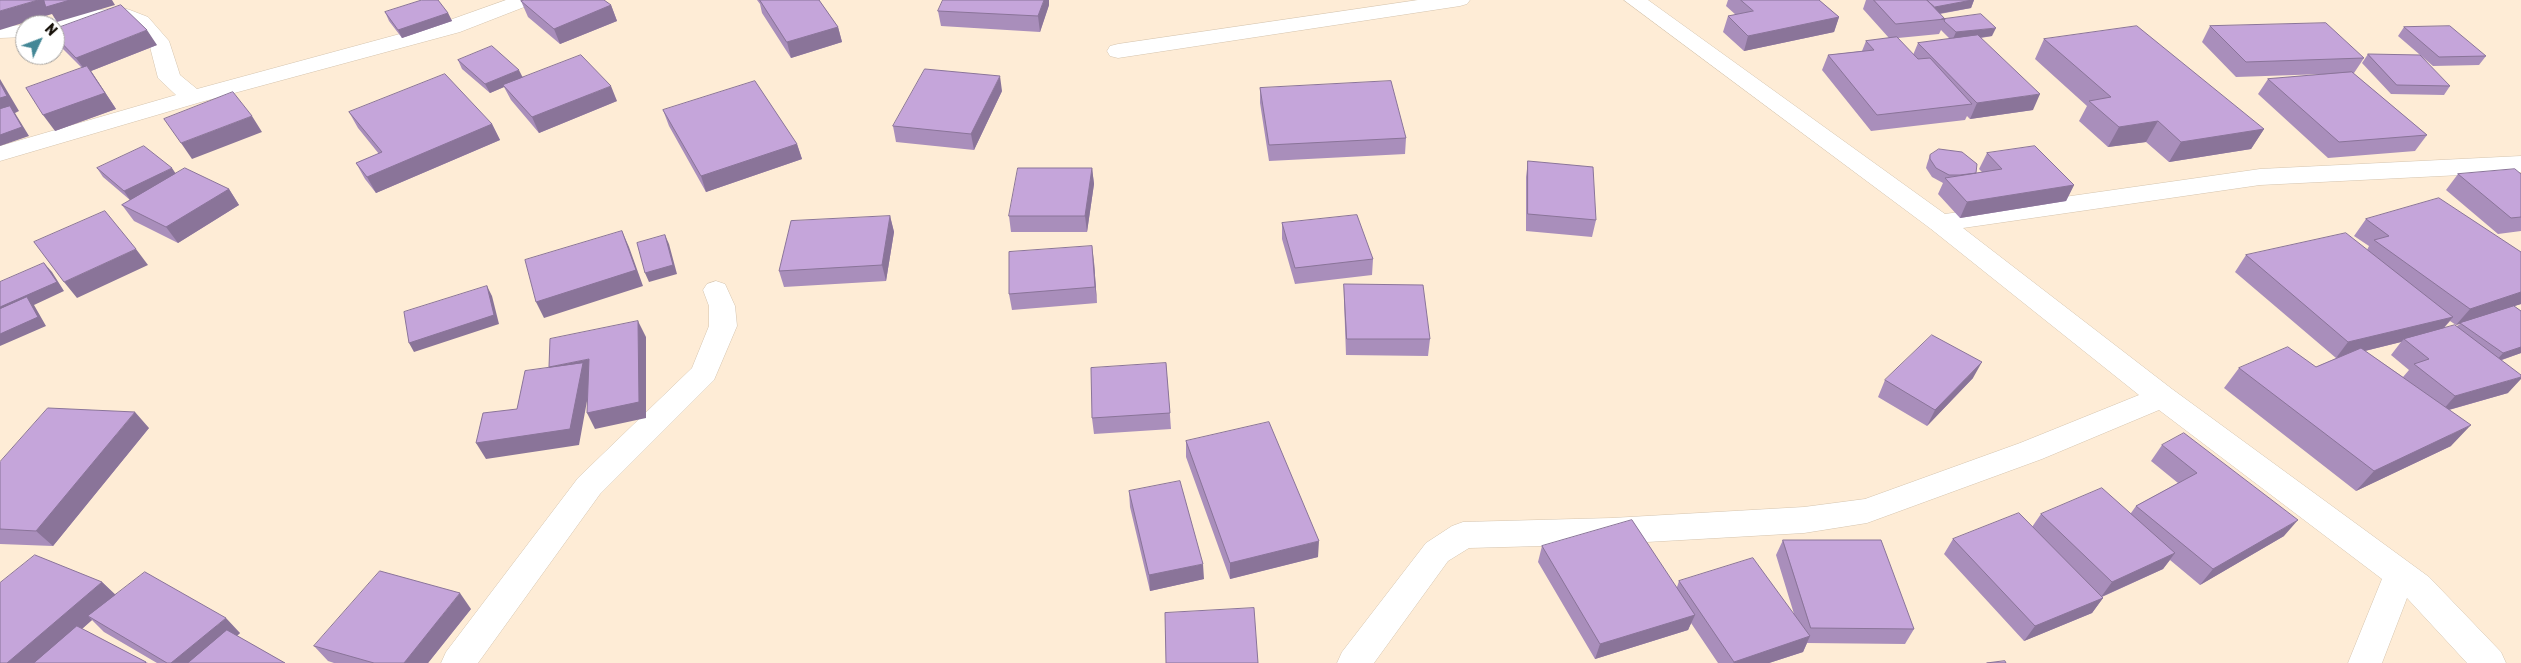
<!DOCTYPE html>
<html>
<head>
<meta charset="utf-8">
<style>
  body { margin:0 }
  #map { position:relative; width:2521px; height:663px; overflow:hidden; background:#feecd6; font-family:Rubik,sans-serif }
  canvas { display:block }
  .north { position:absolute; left:15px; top:15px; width:50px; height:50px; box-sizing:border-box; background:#fff; border:1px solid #a3a09d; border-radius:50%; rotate:47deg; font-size:14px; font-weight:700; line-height:20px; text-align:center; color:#18120a }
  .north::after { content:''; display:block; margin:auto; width:18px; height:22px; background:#438796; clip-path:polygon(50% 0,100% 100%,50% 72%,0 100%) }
</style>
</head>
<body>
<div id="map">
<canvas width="2521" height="663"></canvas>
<div class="north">N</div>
</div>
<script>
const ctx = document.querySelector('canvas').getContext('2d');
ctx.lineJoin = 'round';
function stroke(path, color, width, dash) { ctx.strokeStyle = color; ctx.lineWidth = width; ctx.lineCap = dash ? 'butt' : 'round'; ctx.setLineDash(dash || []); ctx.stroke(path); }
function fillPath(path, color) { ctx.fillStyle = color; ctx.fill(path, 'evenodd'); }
const minor = new Path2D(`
  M506,0H535L532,4L460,32L201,102L0,161V146L176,95L158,78L150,47L132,27L120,21L97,22L55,31V25H42L45,20L97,10L123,8L130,10L148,17L169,41L180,75L197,89L444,22Z
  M1418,0H1470L1467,4L1460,6L1118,58L1110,56L1107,51L1110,46L1118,44Z
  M1624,0H1648L1945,214L2260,169L2521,156V172L2260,185L1963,228L2172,389L2429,577L2501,652L2506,663H2467L2407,598L2382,663H2348L2382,579L2159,410L2042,459L1867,523L1804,533L1612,544L1469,548L1448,561L1374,663H1337L1342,652L1426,543L1452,526L1463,522L1612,518L1804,507L1865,499L2020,443L2139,395L1931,229Z
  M25,25V37L0,38V26L25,25H27Z
  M716,281L725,284L735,306L737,326L714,380L600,494L478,663H441L446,652L578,478L692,368L709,326V306L703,290L707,284Z`);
const wall = new Path2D(`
  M757,0H819L838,27L842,42L791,58L762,13L760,4Z
  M1728,0H1819L1839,17L1834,32L1744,51L1723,32L1728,16L1736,15L1726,6Z
  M1866,0H1974L1971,8L1940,14L1945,19L1992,36L1981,38L2033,110L1970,119L1967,116L1965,120L1871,131L1822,70L1828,55L1862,51L1866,41L1889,38L1863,9ZM1941,30L1950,39L1918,43L1913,55L1898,38L1939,34Z
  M521,1L611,5L617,21L560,44L528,17Z
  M1049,5L1040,32L941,26L938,11Z
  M385,12L448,13L452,21L402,38L389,21Z
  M2210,26L2364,58L2354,73H2353L2427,135L2415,151L2328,158L2258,94L2268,79L2324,74L2236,77L2202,42Z
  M2404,27L2486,56L2479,65L2433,66L2398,36Z
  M55,29L157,45L91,71L116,109L55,131L82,68L61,47L55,38Z
  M2044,39L2264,129L2251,149L2169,162L2146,142L2108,147L2079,121L2087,106L2035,59Z
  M2368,54L2450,86L2444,95L2391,94L2362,63Z
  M458,60L523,77L617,101L539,133L511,100L504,87L490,93L462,69Z
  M1260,88L1406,138L1405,154L1269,161L1260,103Z
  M1002,91L974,150L896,142L893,126Z
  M663,110L797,144L802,159L706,192L669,126Z
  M349,112L492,124L500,140L376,193L365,179L356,163L379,154L358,128Z
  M1987,153L2074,185L2066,201L1960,218L1938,194L1943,183L1932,177L1926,168L1927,164L1930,155L1976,173L1982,172L1979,169Z
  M1528,161L1596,220L1592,237L1526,231V177Z
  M97,168L175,174L229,189L239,205L178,243L134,221L122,205L130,200L103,177Z
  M1092,168L1094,184L1087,232H1011L1009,216Z
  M2458,174H2521V231L2498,234L2446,190Z
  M890,216L894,232L886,281L784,287L779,271Z
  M2366,219L2521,252V304L2514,306L2521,311V353L2502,360L2508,393L2449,410L2451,446L2356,491L2224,388L2239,368L2316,367L2339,357L2336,358L2235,272L2246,255L2367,250L2369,246L2354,236ZM2450,321L2456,325L2460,324L2457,326L2444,328ZM2401,342L2391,355L2409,370L2403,377L2365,351Z
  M1282,223L1373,259L1372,275L1295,284L1282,239Z
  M1094,262L1097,303L1012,310L1009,294Z
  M1344,284L1430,339L1428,356L1346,355L1344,300Z
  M1166,363L1171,429L1094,434L1092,418Z
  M1973,378L1927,426L1878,397L1885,380Z
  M149,428L53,546L0,544V462Z
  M1186,441L1318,557L1230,579L1186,457Z
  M2162,445L2284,536L2200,585L2170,560L2163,569L2102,597L2103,598L2092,613L2024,641L1944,554L1953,539L2032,527L2041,514L2131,513L2136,506L2178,483L2151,461Z
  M1129,491L1204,579L1150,591L1130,507Z
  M1783,540L1914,629L1905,644L1807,643L1803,652L1769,663H1718L1691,623L1688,630L1595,659L1538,562L1542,546L1677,587L1679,581L1794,614L1776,555Z
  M102,582L115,595L240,633L237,636L285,663H157L104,632L92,620L82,629L148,663H0Z
  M471,609L428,663H334L328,661L314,646Z`);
const shadedWall = new Path2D(`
  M38,0H112L115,5L57,22L52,14L0,30V11Z
  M1044,0H1049V5L1040,32L1038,16Z
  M1972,0H1974L1971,8L1931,15L1935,7Z
  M611,5L617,21L560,44L554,29Z
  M448,13L452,21L402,38L398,30Z
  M1839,17L1834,32L1744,51L1748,36Z
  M838,27L842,42L791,58L787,42Z
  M1996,28L1992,36L1952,41L1956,32Z
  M147,30L157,45L91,71L116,109L55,131L43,115L87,73L76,58Z
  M519,70L523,78L503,85L504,87L490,93L485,84Z
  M1000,76L1002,91L974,150L971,134Z
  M0,79L19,111L15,113L29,136L0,146Z
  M611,86L617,101L539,133L532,117Z
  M2040,94L2033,110L1970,119L1977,103Z
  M252,116L262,132L192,159L181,143Z
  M2158,121L2146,142L2108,147L2119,127Z
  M492,124L500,140L376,193L367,177Z
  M2264,129L2251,149L2169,162L2181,142Z
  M797,144L802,159L706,192L701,176Z
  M172,168L178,177L130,200L124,191Z
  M1092,168L1094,184L1087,232L1085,216Z
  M2074,185L2066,201L1960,218L1967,202Z
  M229,189L239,205L178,243L166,227Z
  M890,216L894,232L886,281L882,265Z
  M622,231L629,247L643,286L544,318L536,302Z
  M665,235L669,244L677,274L649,282L645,273Z
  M1092,246L1094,262L1097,303L1095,287Z
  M136,249L148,265L77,298L64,282Z
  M44,263L52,272L64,291L34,305L46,326L0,346V307Z
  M487,286L492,296L499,324L414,352L409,343Z
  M2521,292V304L2456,325L2470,309Z
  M2453,317L2439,333L2404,339L2401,342L2336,358L2348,342Z
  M638,321L646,337V418L595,429L587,413Z
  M2521,347V353L2495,362L2503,353Z
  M589,359L591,379L579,445L486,459L476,443L558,383L549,367Z
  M1982,362L1973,378L1927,426L1935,410Z
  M2521,377V379L2508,393L2441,412L2455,396Z
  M135,412L149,428L53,546L36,531Z
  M2471,425L2451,446L2356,491L2374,471Z
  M2298,520L2284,536L2200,585L2213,569Z
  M1319,541L1318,557L1230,579V563Z
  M2175,553L2163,569L2101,597L2112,582Z
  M1203,564L1204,579L1150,591L1149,575Z
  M102,582L118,597L88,616L92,620L43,663H7Z
  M460,593L471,609L428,663H404Z
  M2103,598L2092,613L2024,641L2035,626Z
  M1695,615L1688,630L1595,659L1600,644Z
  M226,618L240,633L205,663H171Z
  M1810,636L1803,652L1769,663H1733L1734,662Z`);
const building = new Path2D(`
  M0,0H38L0,11Z
  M44,0H70L46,7Z
  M422,0H438L448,13L398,30L385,12Z
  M525,0H604L611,5L554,29L521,1Z
  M760,0H819L838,27L787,42Z
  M943,0H1044L1038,16L938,11Z
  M1741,0H1819L1839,17L1748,36L1728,16L1753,11Z
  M1874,0H1927L1945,19L1896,24Z
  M1927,0H1972L1935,7Z
  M121,5L147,30L76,58L55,36V29Z
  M1981,14L1996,28L1956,32L1944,21L1945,19H1942Z
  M2326,23L2364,58L2246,62L2210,26Z
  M2137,26L2264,129L2181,142L2158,121L2119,127L2089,101L2111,97L2044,39Z
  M2450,26L2486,56L2439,57L2404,27Z
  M1978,35L2040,94L1977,103L1918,43Z
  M1897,37L1918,59L1930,58L1972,104L1877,115L1828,55L1874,50L1866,41Z
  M492,46L519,70L485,84L458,60Z
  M2368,54L2420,55L2450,86L2397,85Z
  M581,55L611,86L532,117L503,85Z
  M87,66L105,93L43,115L26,88Z
  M925,69L1000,76L971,134L893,126Z
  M2352,72L2427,135L2339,142L2268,79Z
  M445,74L492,124L367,177L356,163L382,152L349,112Z
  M755,81L797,144L701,176L663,110Z
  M1391,81L1406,138L1269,145L1260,88Z
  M0,83L7,96L0,98Z
  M233,92L252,116L181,143L164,119Z
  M10,106L22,127L0,135V109Z
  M144,146L172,168L124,191L97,168Z
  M2035,146L2074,185L1967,202L1945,178L2002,169L1987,153Z
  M1939,149L1962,152L1977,164L1976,173L1960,175H1949L1936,168L1930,159V155Z
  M1528,161L1593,167L1596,220L1528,214Z
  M185,168L229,189L166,227L122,205Z
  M1018,168H1092L1085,216H1009Z
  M2515,169L2521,174V217L2511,218L2458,174Z
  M2439,198L2521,252V292L2470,309L2374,240L2389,236L2366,219Z
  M105,211L136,249L64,282L34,242Z
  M1357,215L1373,259L1295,268L1282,223Z
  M890,216L882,265L779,271L791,221Z
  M622,231L636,270L536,302L525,260Z
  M2346,233L2453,317L2348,342L2246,255Z
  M665,235L673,265L645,273L637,243Z
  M1092,246L1095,287L1009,294V252Z
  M44,263L57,282L0,307V282Z
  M1344,284L1423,285L1430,339H1347Z
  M487,286L494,315L409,343L404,312Z
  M27,297L38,317L0,334V309Z
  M2514,306L2521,311V347L2503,353L2460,323Z
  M638,321L639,402L587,413L589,359L549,367L550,339Z
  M2455,325L2521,375V377L2455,396L2414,364L2429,359L2404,339Z
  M1932,335L1982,362L1935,410L1885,380Z
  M2288,347L2316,367L2361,348L2471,425L2374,471L2239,368Z
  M583,363L570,429L476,443L483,413L517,409L525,371Z
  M1166,363L1170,413L1092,418L1091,368Z
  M48,408L135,412L36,531L0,529V462Z
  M1269,422L1319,541L1230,563L1186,441Z
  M2184,433L2298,520L2213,569L2136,506L2197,473L2162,445Z
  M1180,481L1203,564L1149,575L1129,491Z
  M2102,488L2175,553L2112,582L2041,514Z
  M2019,513L2103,598L2035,626L1953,539Z
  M1632,520L1695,615L1600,644L1542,546Z
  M1783,540H1881L1914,629L1811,628Z
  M35,555L102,582L7,663H0V583Z
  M1753,558L1810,636L1734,662L1679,581Z
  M380,571L460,593L404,663H374L314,646Z
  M145,572L226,618L171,663H167L88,616Z
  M1254,608L1258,663H1166L1165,613Z
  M77,626L146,662L145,663H34Z
  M227,630L285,663H188Z
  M2005,661L2006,663H1987Z`);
stroke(minor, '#d5c4ae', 1);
fillPath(minor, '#fff');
fillPath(wall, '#a98ebb');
fillPath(shadedWall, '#8a7499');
fillPath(building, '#c5a5da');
stroke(building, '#8a7499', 1);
</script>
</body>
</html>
